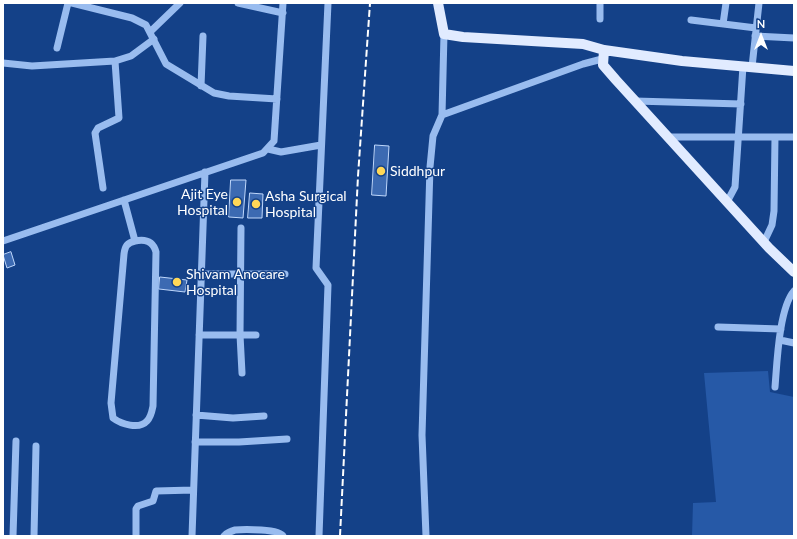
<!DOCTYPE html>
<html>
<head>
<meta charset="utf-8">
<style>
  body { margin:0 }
  #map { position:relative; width:797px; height:539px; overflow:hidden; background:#144188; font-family:Lato,sans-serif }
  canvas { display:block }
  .frame { position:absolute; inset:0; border:4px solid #fff; pointer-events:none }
  .north { position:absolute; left:741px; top:16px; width:40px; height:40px; -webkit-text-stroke:3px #144188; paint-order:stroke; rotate:0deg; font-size:11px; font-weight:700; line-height:16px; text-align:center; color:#fff }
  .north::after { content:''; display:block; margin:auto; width:14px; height:18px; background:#fff; clip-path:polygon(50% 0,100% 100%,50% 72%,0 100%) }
</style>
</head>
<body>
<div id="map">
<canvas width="797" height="539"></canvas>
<div class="frame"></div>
<div class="north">N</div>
</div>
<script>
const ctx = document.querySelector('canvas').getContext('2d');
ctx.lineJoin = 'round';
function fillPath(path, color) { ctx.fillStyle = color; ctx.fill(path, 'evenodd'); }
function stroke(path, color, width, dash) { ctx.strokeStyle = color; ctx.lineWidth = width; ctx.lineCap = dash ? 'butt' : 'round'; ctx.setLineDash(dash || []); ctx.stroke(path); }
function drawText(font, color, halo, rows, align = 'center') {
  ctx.font = font + ' Lato,sans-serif'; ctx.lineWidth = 3; ctx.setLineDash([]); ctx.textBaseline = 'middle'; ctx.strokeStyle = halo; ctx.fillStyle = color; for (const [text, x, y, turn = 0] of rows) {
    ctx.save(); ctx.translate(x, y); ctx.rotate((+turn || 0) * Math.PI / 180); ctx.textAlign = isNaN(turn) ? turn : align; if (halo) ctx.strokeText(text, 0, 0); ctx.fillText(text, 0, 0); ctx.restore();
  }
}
const green = new Path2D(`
  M768,371L770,392L794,397V536H692L693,503L716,502L704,373Z`);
const building = new Path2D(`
  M375,145L389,146L386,196L372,195Z
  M231,180H246L243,218L229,217Z
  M250,193L263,194L262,218H248Z
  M11,252L15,265L7,268L3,255Z
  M160,277L187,280L185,292L159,289Z`);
const minor = new Path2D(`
  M72,3L132,18L146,25L166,64L214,93L229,96L277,99
  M238,3L283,13
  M600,19V3
  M691,20L756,28
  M723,24L726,3
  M150,32L180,3
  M755,36L794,38
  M57,48L68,3
  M3,63L32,66L115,61L131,56L154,39
  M752,67L759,3
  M201,86L203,36
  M635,101L741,104
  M442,115L583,64L602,59
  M668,137H794
  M268,149L281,152L321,145
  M103,188L95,133L98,128L119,118L115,61
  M124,200L135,241C127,243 125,246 124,254L111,403L113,418C121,424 139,430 147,421C151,417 152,411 153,406L156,252C153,241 145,239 135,241
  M727,202L735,187L743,66
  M241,228L240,335L242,373
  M3,241L263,153L274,141L283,3
  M764,242L772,225L774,211L775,137
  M202,274H285
  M718,327L781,329
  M199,335H256
  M780,340L794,343
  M775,387C777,363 779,308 794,291
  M196,415L233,418L264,416
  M195,442H239L287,439
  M13,536L16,441
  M34,536L36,446
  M136,536V509L138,506L153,501L156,491L193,490
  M192,536L205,172
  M224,536C227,533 231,531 235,530C244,529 280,529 283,536
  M319,536L328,285L316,268L328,3
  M426,536L422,435L430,167L433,136L442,115L444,34`);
const major = new Path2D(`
  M438,3L444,34L463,37L583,44L604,50L682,61L794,71
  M604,50L603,65L616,80L769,248L794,272`);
const rail = new Path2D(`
  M340,536L358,176L370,3`);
const markers = [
  [381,171,5,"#ffd757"],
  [237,202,5,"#ffd757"],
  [256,204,5,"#ffd757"],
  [177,282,5,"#ffd757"]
];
const poiNames = [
  ["Siddhpur",390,171],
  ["Ajit Eye",228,194,"right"],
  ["Hospital",228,210,"right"],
  ["Asha Surgical",265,196],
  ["Hospital",265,212],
  ["Shivam Anocare",186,274],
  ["Hospital",186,290]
];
fillPath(green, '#2659a7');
fillPath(building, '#3c6ab2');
stroke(building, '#bfd7fb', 1);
stroke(minor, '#99bcef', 7);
stroke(major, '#e1ebff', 10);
stroke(rail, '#fff', 2, [7, 3]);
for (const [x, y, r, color] of markers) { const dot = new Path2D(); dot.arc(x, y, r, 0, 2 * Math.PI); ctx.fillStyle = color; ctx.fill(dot); stroke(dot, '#144188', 1.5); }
drawText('14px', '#fff', '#144188', poiNames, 'left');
</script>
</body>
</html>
